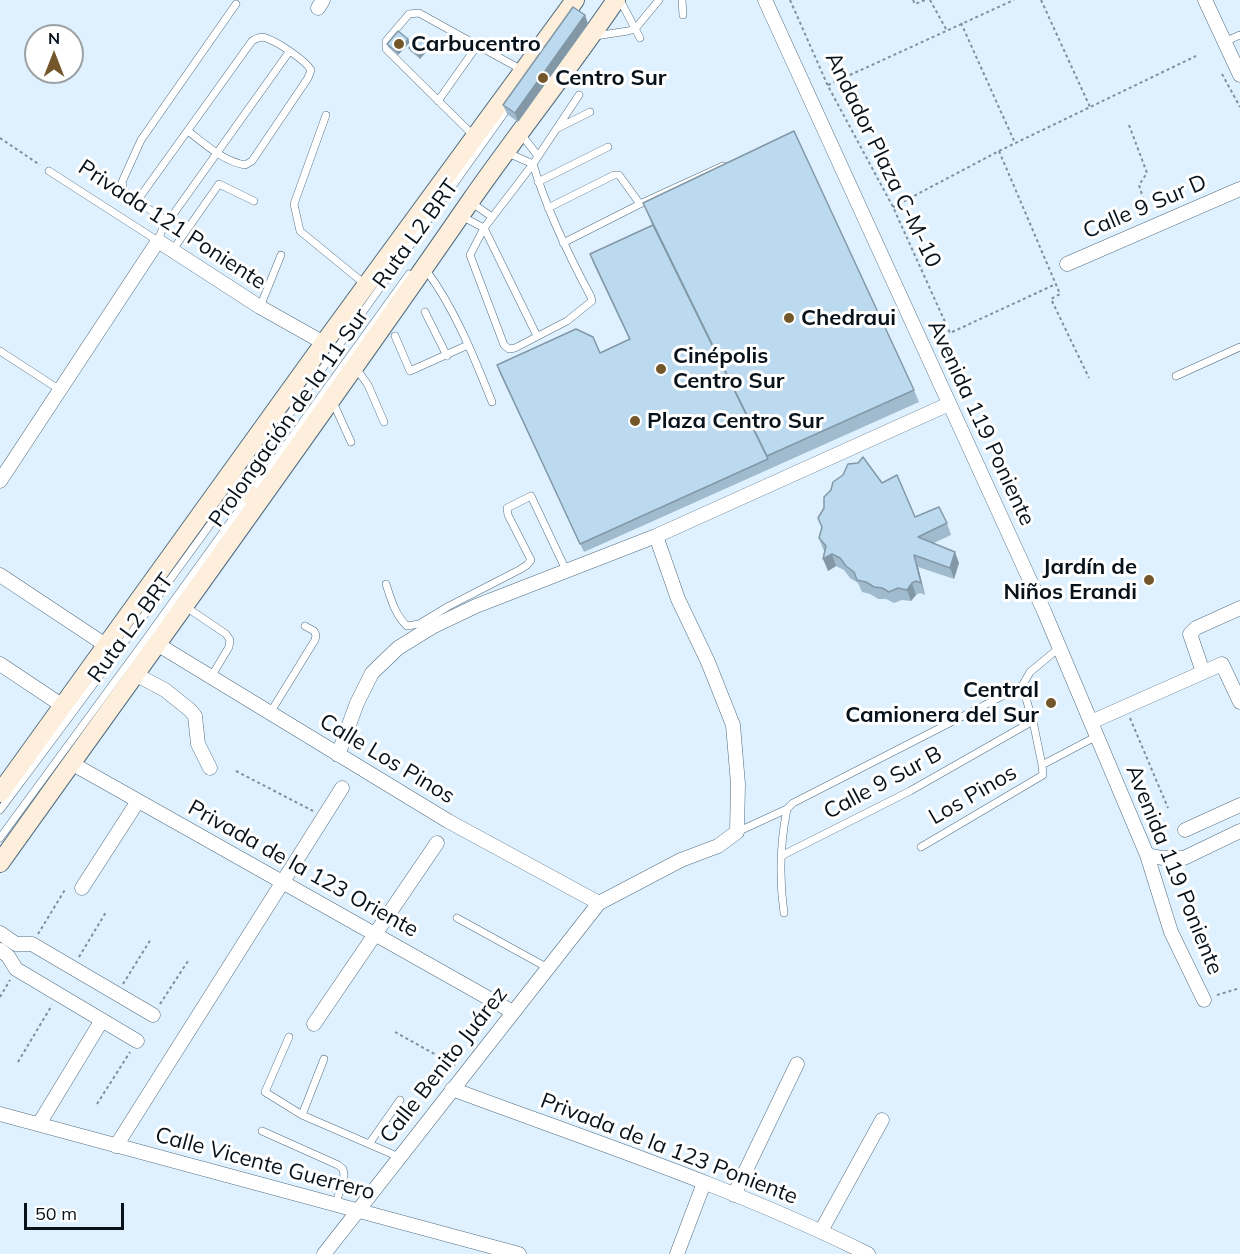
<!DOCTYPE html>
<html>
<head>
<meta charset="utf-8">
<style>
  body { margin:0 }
  #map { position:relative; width:1240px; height:1254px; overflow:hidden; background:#dff1ff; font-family:Mulish,sans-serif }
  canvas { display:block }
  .north { position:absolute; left:24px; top:24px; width:60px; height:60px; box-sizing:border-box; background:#fff; border:2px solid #9ca0a3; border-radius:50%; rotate:0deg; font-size:16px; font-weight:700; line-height:24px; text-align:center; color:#08121a }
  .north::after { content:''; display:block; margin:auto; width:21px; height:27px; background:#735629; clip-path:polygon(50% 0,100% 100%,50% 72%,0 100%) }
  .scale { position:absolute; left:24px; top:1203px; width:100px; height:27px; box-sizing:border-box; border:3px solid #08121a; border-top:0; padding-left:8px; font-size:18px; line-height:21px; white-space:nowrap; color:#08121a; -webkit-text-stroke:4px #fff; paint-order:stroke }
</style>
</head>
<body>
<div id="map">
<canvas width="1240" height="1254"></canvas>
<div class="north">N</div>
<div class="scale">50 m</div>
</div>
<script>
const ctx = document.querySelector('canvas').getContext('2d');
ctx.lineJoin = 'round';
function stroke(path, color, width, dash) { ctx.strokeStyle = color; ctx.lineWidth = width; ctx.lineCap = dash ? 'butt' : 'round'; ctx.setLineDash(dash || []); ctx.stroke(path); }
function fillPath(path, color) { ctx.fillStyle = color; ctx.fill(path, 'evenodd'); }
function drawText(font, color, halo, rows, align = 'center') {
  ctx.font = font + ' Mulish,sans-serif'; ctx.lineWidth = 6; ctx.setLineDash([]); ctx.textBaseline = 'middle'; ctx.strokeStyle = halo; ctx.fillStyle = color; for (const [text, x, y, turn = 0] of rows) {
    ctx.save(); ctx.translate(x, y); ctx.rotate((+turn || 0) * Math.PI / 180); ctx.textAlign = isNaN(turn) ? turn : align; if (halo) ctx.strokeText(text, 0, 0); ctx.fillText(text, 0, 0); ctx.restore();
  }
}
const path = new Path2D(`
  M790,0L828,86L893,207L950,333L1056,284
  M913,0L915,4L925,0
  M930,0L946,29
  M1041,0L1090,107
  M961,23L1015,143
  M1222,74L1240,107
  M828,85L1014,0
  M1129,125L1147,173L1139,185L1148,214
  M0,138L40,165
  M999,151L1060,294L1051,299L1089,378
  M893,207L999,151L1196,56
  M1130,718L1168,808
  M236,771L313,811
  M38,934L66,888
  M79,957L106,912
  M123,984L151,939
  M1217,995L1240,988
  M0,997L10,980
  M160,1004L188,961
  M395,1032L456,1066
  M18,1062L52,1005
  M97,1104L130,1052`);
const lane = new Path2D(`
  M620,0L640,38
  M682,0L683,15
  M595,36L628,31L635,29L659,0
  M1224,42L1240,35
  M438,101L477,46
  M326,115L294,204L300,231L366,285
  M558,128L590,112
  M521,134L538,156
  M475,137L386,49V41L409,14L419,13L522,70
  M508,153L533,164L484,228L470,255L504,345L509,349L515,348L567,321L592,301L591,297C568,254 547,211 533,164L579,95
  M49,171L158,241L162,230L289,52
  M538,182L608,147
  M137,201L124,191L122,182L141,140L236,4
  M472,203L492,217
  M548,208L614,175H619L640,204
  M463,217L484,228L537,336
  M168,222L137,201L252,41C257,38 261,36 266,38C278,42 305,60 311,70L308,78L252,161L245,165C223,161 206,145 188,131
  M563,243L640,204L723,166
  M172,251L219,184L254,201
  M426,270C455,309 474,357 492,402
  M260,307L281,255
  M425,312L447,356
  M395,336L410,371L468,345
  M0,351L60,390
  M356,368L368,385L384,422
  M1176,376L1240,347
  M332,400L351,442
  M386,584C391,599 395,615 407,626L419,624L449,606L519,570L527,565L531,560L508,515L507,508L531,496L566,570
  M186,607L226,634L230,640L229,647L211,677
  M270,713L315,640L316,635L314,631L305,626
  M1042,765L1033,721L1022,686L1030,672L1059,648
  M0,810C174,578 342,342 510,105
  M737,832L787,809L793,803L1022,686
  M0,838L146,639L409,274
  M921,847L1043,775L1042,765L1097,736
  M781,856L910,791L1033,721
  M784,913C779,878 780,844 787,809
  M457,918L548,968
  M289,1037L265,1092L302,1115L399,1157
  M302,1115L324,1059
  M262,1131L338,1165L343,1169L344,1175L336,1204
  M369,1144L400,1100`);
const street = new Path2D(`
  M765,0L1044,611L1147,855L1171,932L1204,1000
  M1205,0L1240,75
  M318,8L323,0
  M1067,264L1240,189
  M0,481L158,241L260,307L324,343
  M0,575L107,646
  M157,644L448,821L599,903
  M0,664L63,706
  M1203,672L1190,634L1196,628L1240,608
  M135,674L165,690L190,710L195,716L198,744L210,768
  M1091,722L1222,664L1240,702
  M338,755L357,703L372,673L398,648L432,627L476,606L656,536L949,404
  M71,763L513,1012
  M1185,830L1240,805
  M1147,855L1162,858H1184L1240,831
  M82,888L138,801
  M0,933L16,944H32L153,1015
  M0,950L8,956L16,969L137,1041
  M314,1024L437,843
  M452,1089C592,1141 735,1188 868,1254
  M0,1114L519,1254
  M39,1124L102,1020
  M116,1146L342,788
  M734,1195L797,1064
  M821,1231L882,1120
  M324,1254L599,903L681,860L718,846L737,832L738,784L733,725L708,662L678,599L656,536
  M677,1254L704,1183`);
const secondary = new Path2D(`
  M227,479L259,501
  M0,793L324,343L575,0
  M0,863C157,643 316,425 469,203C517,134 569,69 616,0`);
const wall = new Path2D(`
  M585,15L588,24L518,122L507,114L503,105Z
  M410,42L398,55L388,47L387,44Z
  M430,43L431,46L420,59L410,51L409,48Z
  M643,203L914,390L919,402L584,552L500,374L497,365L600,353L629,339L593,263L590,254L652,225Z
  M882,483L915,517L947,523L951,535L934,543L959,563L954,579L918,567L925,595L920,593L916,595L911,601L902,600L894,603L886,599H878L870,594L862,592L858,583L850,578L844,570L836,566L828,571L825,551L823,549L819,538L822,529L818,518Z`);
const shadedWall = new Path2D(`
  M585,15L588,24L518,122L515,113Z
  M408,39L410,42L398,55L397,52Z
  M430,43L431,46L420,59L419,56Z
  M955,552L959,563L954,579L950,568Z
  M832,554L836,566L828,571L823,559Z
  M914,555L918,567L925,595L921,583Z
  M912,583L916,595L911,601L907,590Z`);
const building = new Path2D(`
  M573,7L585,15L515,113L503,105Z
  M398,31L408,39L397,52L387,44Z
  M420,35L430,43L419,56L409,48Z
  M794,131L914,390L767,456L643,203Z
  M653,225L768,459L580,544L497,365L576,329L593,337L600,353L630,339L590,254Z
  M863,457L882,483L897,475L915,517L939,507L947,523L918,537L955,552L950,568L914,555L921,583L916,581L912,583L907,590L898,588L889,592L882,588L874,587L866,582L857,580L854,572L846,566L840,558L832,554L823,559L826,546L819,538L822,527L818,518L824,508V497L831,490L833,482L843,475L848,464L858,463Z`);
const markers = [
  [399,44,6,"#735629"],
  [543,78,6,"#735629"],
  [789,318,6,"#735629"],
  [661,369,6,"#735629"],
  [635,421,6,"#735629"],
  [1149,580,6,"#735629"],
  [1051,703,6,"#735629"]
];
const poiNames = [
  ["Carbucentro",411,44],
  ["Centro Sur",555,78],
  ["Chedraui",801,318],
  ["Cinépolis",673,356],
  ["Centro Sur",673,381],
  ["Plaza Centro Sur",647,421],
  ["Jardín de",1137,567,"right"],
  ["Niños Erandi",1137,592,"right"],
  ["Central",1039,690,"right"],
  ["Camionera del Sur",1039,715,"right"]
];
const streetNames = [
  ["Andador Plaza C-M-10",883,160,64],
  ["Calle 9 Sur D",1145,207,-23],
  ["Privada 121 Poniente",172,225,33],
  ["Ruta L2 BRT",416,234,-54],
  ["Prolongación de la 11 Sur",289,418,-55],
  ["Avenida 119 Poniente",981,423,65],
  ["Ruta L2 BRT",131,628,-54],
  ["Calle Los Pinos",387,759,31],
  ["Calle 9 Sur B",883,783,-28],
  ["Los Pinos",973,795,-30],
  ["Privada de la 123 Oriente",303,869,29],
  ["Avenida 119 Poniente",1174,870,68],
  ["Calle Benito Juárez",444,1065,-52],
  ["Privada de la 123 Poniente",669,1149,21],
  ["Calle Vicente Guerrero",265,1164,15]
];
stroke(lane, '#516c7f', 8);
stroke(street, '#516c7f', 15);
stroke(secondary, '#516c7f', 20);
stroke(path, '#818f9a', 2, [3, 3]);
stroke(lane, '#fff', 7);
stroke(street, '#fff', 14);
stroke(secondary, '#fdefdb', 18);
fillPath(wall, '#a1bbce');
fillPath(shadedWall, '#8398a7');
fillPath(building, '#bbd9ef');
stroke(building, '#8398a7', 1.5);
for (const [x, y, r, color] of markers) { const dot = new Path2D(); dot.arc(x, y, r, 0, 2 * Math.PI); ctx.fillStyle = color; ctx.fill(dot); stroke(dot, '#fff', 2); }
drawText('bold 22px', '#08121a', '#fff', poiNames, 'left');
drawText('22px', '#08121a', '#fff', streetNames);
</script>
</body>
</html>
